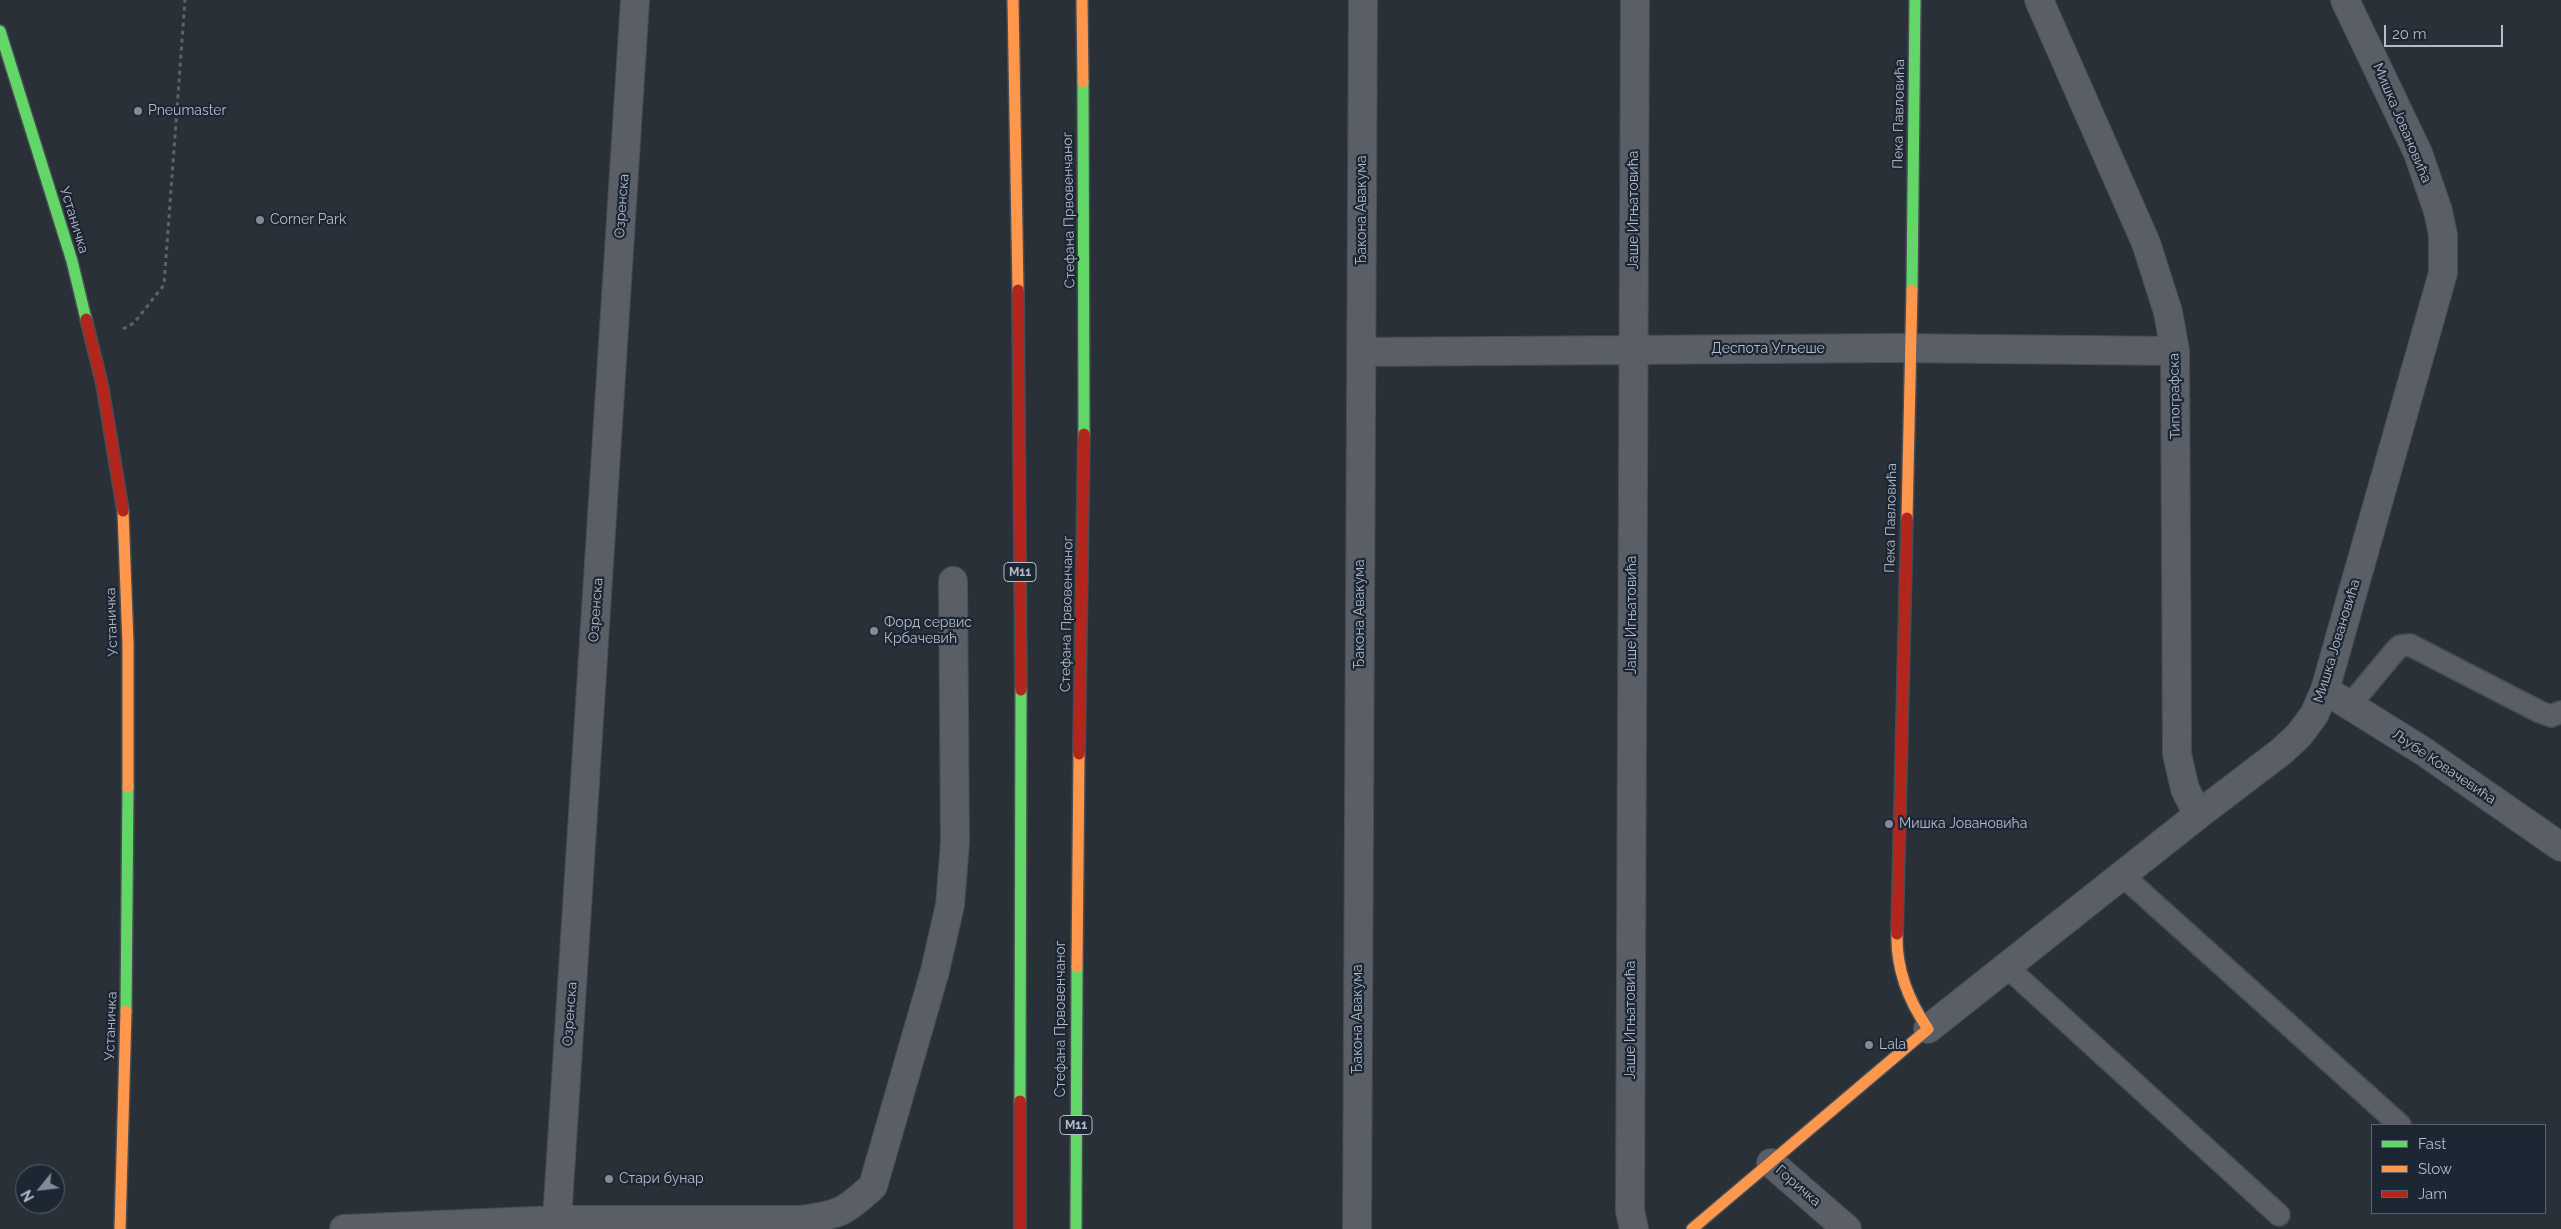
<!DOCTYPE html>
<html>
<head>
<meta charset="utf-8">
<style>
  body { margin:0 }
  #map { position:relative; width:2561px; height:1229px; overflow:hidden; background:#2a3038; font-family:Raleway,sans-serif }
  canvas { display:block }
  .legend { position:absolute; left:2371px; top:1124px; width:175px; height:90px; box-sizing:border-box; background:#1d2633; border:1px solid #59626f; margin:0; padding:6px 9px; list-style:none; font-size:15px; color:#b4bcc9 }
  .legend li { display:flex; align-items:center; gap:10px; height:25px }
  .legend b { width:25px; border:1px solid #59626f }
  .north { position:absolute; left:15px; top:1164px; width:50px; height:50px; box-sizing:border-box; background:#1d2633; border:1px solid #59626f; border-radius:50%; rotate:241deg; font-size:14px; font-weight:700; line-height:20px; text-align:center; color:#b4bcc9 }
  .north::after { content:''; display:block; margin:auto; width:18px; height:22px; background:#848b96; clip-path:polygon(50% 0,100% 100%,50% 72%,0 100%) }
  .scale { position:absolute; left:2384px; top:25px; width:119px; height:22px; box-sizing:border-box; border:2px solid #b4bcc9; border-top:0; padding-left:6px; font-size:15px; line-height:18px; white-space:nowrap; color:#b4bcc9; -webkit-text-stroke:4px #1d2633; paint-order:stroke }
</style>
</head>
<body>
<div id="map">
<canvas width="2561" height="1229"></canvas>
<ul class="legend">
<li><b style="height:6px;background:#63d668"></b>Fast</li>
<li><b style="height:6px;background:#ff974d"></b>Slow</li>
<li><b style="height:6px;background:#b3261e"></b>Jam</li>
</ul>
<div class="north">N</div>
<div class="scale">20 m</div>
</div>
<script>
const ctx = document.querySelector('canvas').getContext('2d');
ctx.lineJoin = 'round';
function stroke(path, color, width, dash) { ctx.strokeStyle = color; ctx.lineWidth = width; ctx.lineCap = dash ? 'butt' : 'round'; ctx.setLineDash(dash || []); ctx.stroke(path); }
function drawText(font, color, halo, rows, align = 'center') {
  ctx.font = font + ' Raleway,sans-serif'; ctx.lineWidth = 4.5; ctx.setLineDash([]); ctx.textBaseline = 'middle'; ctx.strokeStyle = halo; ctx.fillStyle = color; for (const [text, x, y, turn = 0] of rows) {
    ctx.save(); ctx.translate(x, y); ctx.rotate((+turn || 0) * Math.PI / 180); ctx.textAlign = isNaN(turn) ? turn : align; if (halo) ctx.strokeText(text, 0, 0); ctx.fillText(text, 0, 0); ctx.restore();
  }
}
const path = new Path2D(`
  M123,329L134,323L164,285L185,0`);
const lane = new Path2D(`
  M2350,705L2395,651L2400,646L2410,645L2540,712L2551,716L2561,712
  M2122,875L2400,1125
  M2007,967L2279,1215`);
const street = new Path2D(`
  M2039,0L2146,243L2168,312L2175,351L2177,754L2185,789L2198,815
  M1361,352L1895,348L2175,351
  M2325,690L2423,751L2561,847
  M1928,1029L2198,815L2282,751L2299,735L2314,715L2325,690L2443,273V235L2438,211L2418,153L2345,0
  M1771,1163L1847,1229
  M557,1220L635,0
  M344,1229L557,1220H801C839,1215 845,1212 873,1186L935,971L950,905L955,843L953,581
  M1357,1229L1363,0
  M1634,1229L1630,1211L1635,0`);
const fast = new Path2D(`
  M0,31L72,261L86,319
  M1083,82L1084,434
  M1912,290L1915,0
  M126,1011L128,787
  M1020,1101L1021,690
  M1076,1229L1077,967`);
const slow = new Path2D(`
  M1013,0L1018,290
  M1082,0L1083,82
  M123,511L128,644V787
  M1907,518L1912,290
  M1077,967L1079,754
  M120,1229L126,1011
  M1692,1229L1928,1029C1908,1000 1896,970 1897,934`);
const jam = new Path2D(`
  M1018,290L1021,690
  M86,319L102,384L123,511
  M1079,754L1084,434
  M1897,934L1907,518
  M1020,1229V1101`);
const markers = [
  [138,111,5,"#848b96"],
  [260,220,5,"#848b96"],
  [874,631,5,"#848b96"],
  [1889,824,5,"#848b96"],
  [1869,1045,5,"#848b96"],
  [609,1179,5,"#848b96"]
];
const shields = [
  [1020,572,32],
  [1076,1125,32]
];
const shieldNames = [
  ["M11",1020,572],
  ["M11",1076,1125]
];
const poiNames = [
  ["Pneumaster",148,111],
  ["Corner Park",270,220],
  ["Форд сервис",884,623],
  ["Крбачевић",884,639],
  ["Мишка Јовановића",1899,824],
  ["Lala",1879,1045],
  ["Стари бунар",619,1179]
];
const streetNames = [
  ["Пека Павловића",1899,114,-89],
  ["Мишка Јовановића",2402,123,67],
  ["Озренска",622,206,-86],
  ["Стефана Првовенчаног",1069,210,-91],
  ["Ђакона Авакума",1362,210,-90],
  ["Јаше Игњатовића",1634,210,-90],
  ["Устаничка",74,220,73],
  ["Деспота Угљеше",1768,349],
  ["Типографска",2175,396,-91],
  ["Пека Павловића",1891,518,-89],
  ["Озренска",596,610,-86],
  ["Стефана Првовенчаног",1067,614,-89],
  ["Ђакона Авакума",1360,614,-90],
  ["Јаше Игњатовића",1632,615,-90],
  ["Устаничка",112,622,-92],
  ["Мишка Јовановића",2337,641,-73],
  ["Љубе Ковачевића",2444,767,34],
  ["Озренска",570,1014,-86],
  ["Стефана Првовенчаног",1061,1019,-90],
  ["Ђакона Авакума",1358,1019,-90],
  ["Јаше Игњатовића",1631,1020,-90],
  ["Устаничка",111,1026,-88],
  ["Горичка",1798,1186,41]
];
stroke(lane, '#484c53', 24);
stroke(street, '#484c53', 30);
stroke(fast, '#484c53', 14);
stroke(slow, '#484c53', 14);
stroke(jam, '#484c53', 14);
stroke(path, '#5d636a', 3, [4, 4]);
stroke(lane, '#5a5e66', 21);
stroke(street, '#5a5e66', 28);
stroke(fast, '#63d668', 11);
stroke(slow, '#ff974d', 11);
stroke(jam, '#b3261e', 11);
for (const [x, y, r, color] of markers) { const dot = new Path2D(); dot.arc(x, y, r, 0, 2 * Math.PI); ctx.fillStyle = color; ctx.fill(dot); stroke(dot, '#1d2633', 2); }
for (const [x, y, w] of shields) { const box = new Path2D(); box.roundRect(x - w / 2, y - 9.5, w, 19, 4); ctx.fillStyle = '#1d2633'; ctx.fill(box); stroke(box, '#b4bcc9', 1); }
drawText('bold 12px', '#b4bcc9', null, shieldNames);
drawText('14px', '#b4bcc9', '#1d2633', poiNames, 'left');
drawText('14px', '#b4bcc9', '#1d2633', streetNames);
</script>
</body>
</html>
